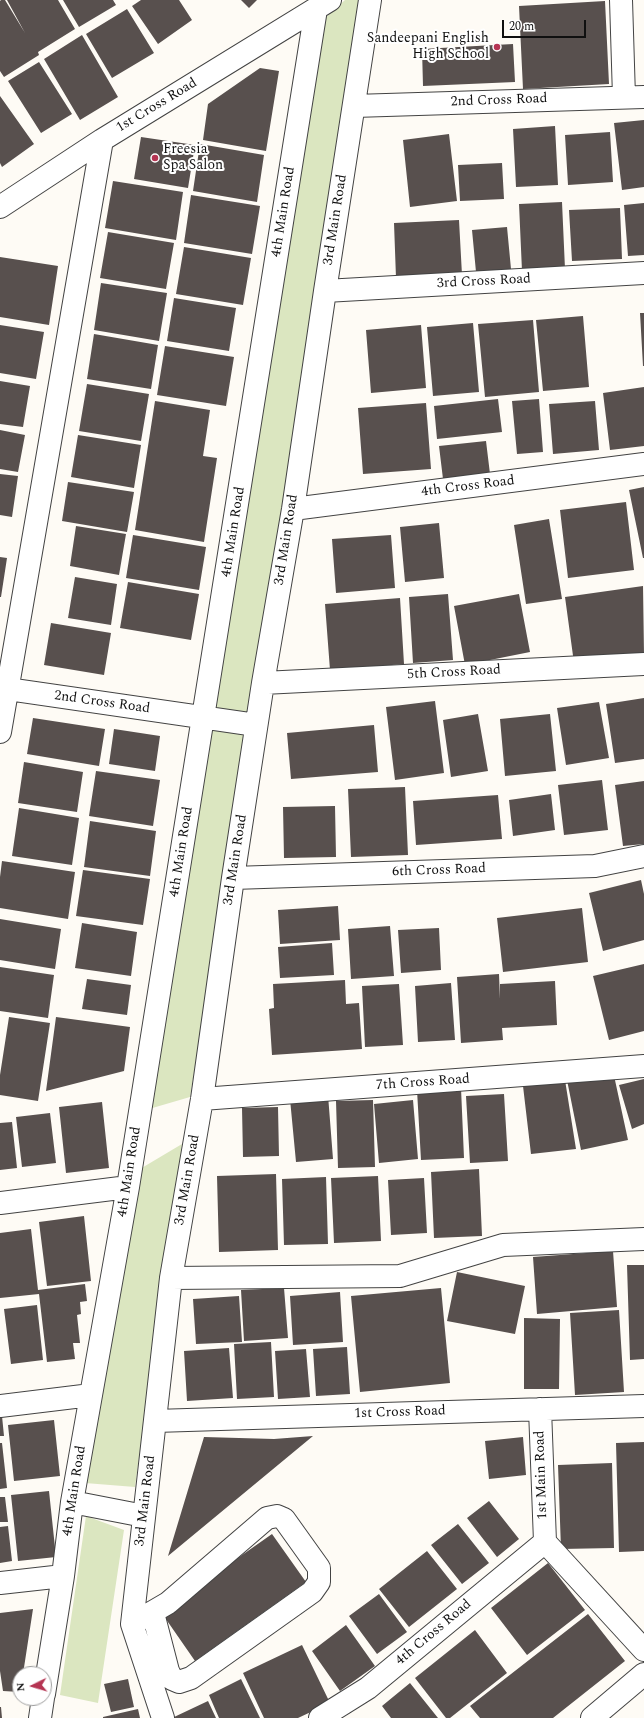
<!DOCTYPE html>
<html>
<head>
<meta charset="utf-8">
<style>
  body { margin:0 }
  #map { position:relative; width:644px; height:1718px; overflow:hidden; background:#fefbf5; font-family:Spectral,serif }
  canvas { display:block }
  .north { position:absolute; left:12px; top:1666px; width:40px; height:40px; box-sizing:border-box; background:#fff; border:1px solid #9f9f9f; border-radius:50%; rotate:265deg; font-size:11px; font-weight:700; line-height:16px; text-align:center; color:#101010 }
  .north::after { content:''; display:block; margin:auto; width:14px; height:18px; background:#b53452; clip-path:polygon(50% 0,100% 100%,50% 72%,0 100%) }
  .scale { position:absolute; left:502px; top:20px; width:84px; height:18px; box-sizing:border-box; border:2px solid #101010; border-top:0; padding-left:5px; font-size:12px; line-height:14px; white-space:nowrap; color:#101010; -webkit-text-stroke:3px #fff; paint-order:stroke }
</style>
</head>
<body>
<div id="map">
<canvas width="644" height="1718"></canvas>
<div class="north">N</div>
<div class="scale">20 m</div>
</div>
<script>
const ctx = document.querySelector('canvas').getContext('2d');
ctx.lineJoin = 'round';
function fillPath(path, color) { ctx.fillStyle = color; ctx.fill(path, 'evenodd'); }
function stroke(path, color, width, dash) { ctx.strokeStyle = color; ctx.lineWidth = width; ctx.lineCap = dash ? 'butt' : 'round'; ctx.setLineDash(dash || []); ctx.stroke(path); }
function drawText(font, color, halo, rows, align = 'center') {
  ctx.font = font + ' Spectral,serif'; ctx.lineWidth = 4; ctx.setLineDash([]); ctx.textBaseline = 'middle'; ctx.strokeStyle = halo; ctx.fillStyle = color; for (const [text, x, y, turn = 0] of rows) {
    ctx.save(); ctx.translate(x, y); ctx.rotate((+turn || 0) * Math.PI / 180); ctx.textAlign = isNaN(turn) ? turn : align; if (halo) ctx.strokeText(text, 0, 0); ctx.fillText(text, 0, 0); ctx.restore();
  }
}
const green = new Path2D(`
  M345,0H365L190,1097L149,1109L326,17Z
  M182,1144L135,1487L85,1483L140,1169Z
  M86,1516L124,1530L98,1703L60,1695Z`);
const building = new Path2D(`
  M1,0H5L25,33L7,0H58L75,29L38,52L39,55L4,77L0,71V1Z
  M63,0H113L116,5L79,27Z
  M141,0H179L192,20L158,44L132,6Z
  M241,0H257L249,8Z
  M605,1L609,84L523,89L519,6Z
  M127,9L154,53L112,78L86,34Z
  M82,35L118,97L80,120L44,59Z
  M513,44L515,82L423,86L422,49Z
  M39,62L72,114L41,133L8,81Z
  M260,68L279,71L266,151L203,140L208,104Z
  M0,96L34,144L2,167L0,163Z
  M644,120V187L622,190L614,123Z
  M555,126L558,185L516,187L513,129Z
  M610,132L613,182L568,185L565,135Z
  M449,134L457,201L410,207L403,140Z
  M141,137L195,145L188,188L134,179Z
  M200,144L264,155L257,202L193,191Z
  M502,163L504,199L460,201L458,165Z
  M113,181L183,192L176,240L105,228Z
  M191,195L260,206L252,254L184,243Z
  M562,202L565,269L522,271L519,204Z
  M644,203V255L628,256L624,205Z
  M620,208L622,259L572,261L569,210Z
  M459,220L462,275L396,278L394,223Z
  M507,227L511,269L476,272L472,230Z
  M108,232L174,243L166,289L100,278Z
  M184,247L251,258L243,305L176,294Z
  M0,257L58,266L49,325L0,317Z
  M101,283L167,293L159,341L94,330Z
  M174,298L236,308L229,351L167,341Z
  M640,313H644V366H643Z
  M583,316L589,387L543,391L536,320Z
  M533,320L539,392L485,397L478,324Z
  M473,323L479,392L433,396L427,327Z
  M0,325L44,332L36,379L0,373Z
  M421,325L426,388L371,393L366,330Z
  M94,334L158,345L151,389L87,379Z
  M165,346L234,357L226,406L157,395Z
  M0,381L30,386L23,427L0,424Z
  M87,384L149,394L141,441L79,431Z
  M644,387V446L610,450L603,393Z
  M498,399L502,432L437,439L434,406Z
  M539,399L543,452L517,454L512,401Z
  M155,401L210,410L203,456L217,458L204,542L135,530Z
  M595,401L599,450L553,454L549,404Z
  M426,403L431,469L363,474L358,408Z
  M0,430L25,435L18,472L0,469Z
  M78,435L141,445L134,488L71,477Z
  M486,441L490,474L443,479L439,446Z
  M0,474L18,476L12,517L0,515Z
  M68,482L134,492L127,532L62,521Z
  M644,487V558H643L629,490Z
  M626,502L634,570L568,578L560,510Z
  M549,519L562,599L526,604L514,525Z
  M439,523L444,578L405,582L400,527Z
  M76,526L126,534L119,575L70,566Z
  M133,535L206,547L199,590L126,578Z
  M391,535L395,588L336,593L332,539Z
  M0,557L7,558L1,597H0Z
  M75,577L117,584L111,625L68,618Z
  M128,582L199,594L191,640L120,628Z
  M643,586L644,654L574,663L565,597Z
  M448,594L453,660L413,663L409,597Z
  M519,594L530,652L465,665L454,606Z
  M400,598L404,664L330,670L325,604Z
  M51,623L111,633L104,675L44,665Z
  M644,698V759L615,763L606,704Z
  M435,701L444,773L395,780L386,707Z
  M599,702L609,758L566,765L557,708Z
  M478,714L488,771L451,777L443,720Z
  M550,714L556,771L505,776L500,719Z
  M33,718L105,729L99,766L27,754Z
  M374,725L378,772L291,779L287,733Z
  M114,729L160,736L155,771L109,764Z
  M24,762L83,772L77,812L18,803Z
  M96,771L160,780L153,826L89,816Z
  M602,780L608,830L564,835L558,785Z
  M644,781V844L623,846L615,785Z
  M405,787L408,855L351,857L348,789Z
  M551,794L555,830L513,836L509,800Z
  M498,795L502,839L416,845L413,801Z
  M335,806L336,857L284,858L283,807Z
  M19,808L79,818L72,865L12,856Z
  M90,821L156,831L150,876L84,867Z
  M2,861L75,872L68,919L0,908V877Z
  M83,870L150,879L143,925L76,916Z
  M641,880L644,894V940L603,951L589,893Z
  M338,906L340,940L280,944L278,910Z
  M582,908L588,962L503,972L497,918Z
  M0,919L61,929L55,969L0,960Z
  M82,923L137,932L131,976L75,968Z
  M390,926L394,976L351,979L348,929Z
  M439,928L441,970L401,973L398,930Z
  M332,943L334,975L280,978L278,947Z
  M644,964V1031L609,1040L593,976Z
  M0,967L54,975L48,1018L0,1011Z
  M499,974L500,999V984L555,981L557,1025L502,1028L503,1040L461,1043L457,977Z
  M87,979L131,985L127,1015L82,1009Z
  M345,980L346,1004L359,1003L362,1049L272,1055L269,1009L274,1008L273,984Z
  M451,983L455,1040L418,1042L415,986Z
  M399,984L403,1045L365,1047L362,986Z
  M9,1017L50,1023L38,1101L0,1095V1075Z
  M56,1017L130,1027L124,1071L46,1091Z
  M613,1071L628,1140L581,1150L567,1080Z
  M644,1079V1124L632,1129L619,1085Z
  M565,1080L576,1149L531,1154L523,1086Z
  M461,1088L464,1158L421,1160L417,1090Z
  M504,1094L508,1161L470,1163L466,1096Z
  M328,1095L333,1159L296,1162L290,1099Z
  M373,1100L375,1167L338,1168L336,1101Z
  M413,1100L418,1159L379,1163L374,1104Z
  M102,1102L109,1168L66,1173L59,1107Z
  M278,1107L279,1156L243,1157L242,1108Z
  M50,1113L56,1163L22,1167L16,1117Z
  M12,1122L17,1168L0,1170V1123Z
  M479,1169L482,1236L434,1238L431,1172Z
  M276,1174L278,1250L219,1252L217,1176Z
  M378,1176L381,1241L334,1243L331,1178Z
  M326,1177L328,1244L284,1245L282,1179Z
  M424,1178L427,1233L391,1235L388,1180Z
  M84,1216L91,1281L47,1286L39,1222Z
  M31,1229L38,1290L85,1284L87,1301L80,1302L81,1314L77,1315L80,1343H73L75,1359L47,1362L39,1294L0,1298V1233Z
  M613,1251L617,1307L537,1314L533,1257Z
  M627,1265H644V1359L630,1360Z
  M457,1272L525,1286L515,1334L447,1321Z
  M284,1288L288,1338L244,1341L241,1290Z
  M441,1288L450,1383L360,1392L351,1296Z
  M340,1292L343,1342L293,1345L290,1296Z
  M239,1296L242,1342L196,1344L193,1299Z
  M37,1305L43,1360L11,1364L4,1309Z
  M619,1310L624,1392L575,1395L570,1313Z
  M524,1318L560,1319L559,1389H524Z
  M271,1342L274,1397L237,1399L234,1344Z
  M347,1347L350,1394L316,1396L313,1349Z
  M229,1348L233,1398L187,1401L184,1351Z
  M306,1349L310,1397L278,1399L275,1351Z
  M2,1416L4,1436H0V1417Z
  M54,1420L60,1476L14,1481L8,1425Z
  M313,1436L168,1556L204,1437L274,1439Z
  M523,1437L526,1475L489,1479L485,1441Z
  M644,1442V1551L619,1552L616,1443Z
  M0,1443H2L7,1488L0,1489Z
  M612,1463L614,1548L561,1549L558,1465Z
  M49,1491L56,1557L18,1561L11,1495Z
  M0,1497H5L8,1522H0Z
  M489,1501L519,1539L497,1557L467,1518Z
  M458,1524L489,1563L462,1584L431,1545Z
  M8,1526L12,1561L0,1563V1527Z
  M272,1534L306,1582L195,1661L161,1612Z
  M427,1551L457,1589L409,1627L379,1589Z
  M548,1563L585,1610L527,1655L491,1608Z
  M379,1594L407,1632L377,1654L349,1616Z
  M33,1609L23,1674H20V1692L3,1691L0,1671V1613Z
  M588,1614L625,1661L553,1718H480L470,1706Z
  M346,1625L375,1666L340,1691L312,1651Z
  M475,1630L507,1673L450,1718H446L415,1678Z
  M302,1645L330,1703L298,1718H264L243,1673Z
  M128,1679L134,1707L111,1712L104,1684Z
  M241,1679L260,1718H219L209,1695Z
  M410,1683L438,1718H391L382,1706Z
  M208,1701L216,1718H172Z
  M0,1707H1L2,1718H0Z
  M138,1709L140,1718H103V1717Z`);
const street = new Path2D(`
  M621,0L624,97
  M354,106L644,97
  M0,207L102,140L330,0
  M325,291L644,273
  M293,509L644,464
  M263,683L644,664
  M0,688L256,725
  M0,732L102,140
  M233,878L595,866L644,856
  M202,1099L644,1066
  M0,1203L128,1187
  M171,1278L400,1276L503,1245L644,1239
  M0,1406L91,1395
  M540,1409L545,1542
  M155,1421L644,1406
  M72,1502L144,1516
  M545,1542L644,1650
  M0,1583L63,1576
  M153,1613L168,1671
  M132,1624L168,1603L267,1518L277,1516L284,1519L319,1568V1582L312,1592L191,1678L179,1682L172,1679L168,1671L150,1678
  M44,1694L63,1576L72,1502L128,1187L316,9
  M40,1718L43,1698
  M163,1718L132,1624L171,1278L202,1099L233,878L263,683L293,509L325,291L370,0
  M320,1718L368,1688L545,1542
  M592,1718L644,1674`);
const markers = [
  [497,47,4,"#b53452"],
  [155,158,4,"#b53452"]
];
const poiNames = [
  ["Sandeepani English",489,39],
  ["High School",489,55],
  ["Freesia",163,150,"left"],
  ["Spa Salon",163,166,"left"]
];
const streetNames = [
  ["2nd Cross Road",499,101,-2],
  ["1st Cross Road",157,106,-31],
  ["4th Main Road",284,212,-81],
  ["3rd Main Road",336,220,-81],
  ["3rd Cross Road",484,282,-3],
  ["4th Cross Road",468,487,-7],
  ["4th Main Road",234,532,-81],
  ["3rd Main Road",287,540,-81],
  ["5th Cross Road",454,673,-3],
  ["2nd Cross Road",102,703,8],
  ["4th Main Road",182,852,-81],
  ["3rd Main Road",236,860,-81],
  ["6th Cross Road",439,871,-2],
  ["7th Cross Road",423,1083,-4],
  ["4th Main Road",130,1172,-81],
  ["3rd Main Road",188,1180,-80],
  ["1st Cross Road",400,1413,-2],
  ["1st Main Road",542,1475,-92],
  ["4th Main Road",75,1491,-81],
  ["3rd Main Road",146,1501,-83],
  ["4th Cross Road",434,1633,-40]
];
fillPath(green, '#dbe6c0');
fillPath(building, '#58504e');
stroke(street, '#434343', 24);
stroke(street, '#fff', 22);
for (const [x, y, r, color] of markers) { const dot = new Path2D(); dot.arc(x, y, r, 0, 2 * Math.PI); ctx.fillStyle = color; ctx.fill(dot); stroke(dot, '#fff', 1.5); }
drawText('14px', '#101010', '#fff', poiNames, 'right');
drawText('14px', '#101010', '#fff', streetNames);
</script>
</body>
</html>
